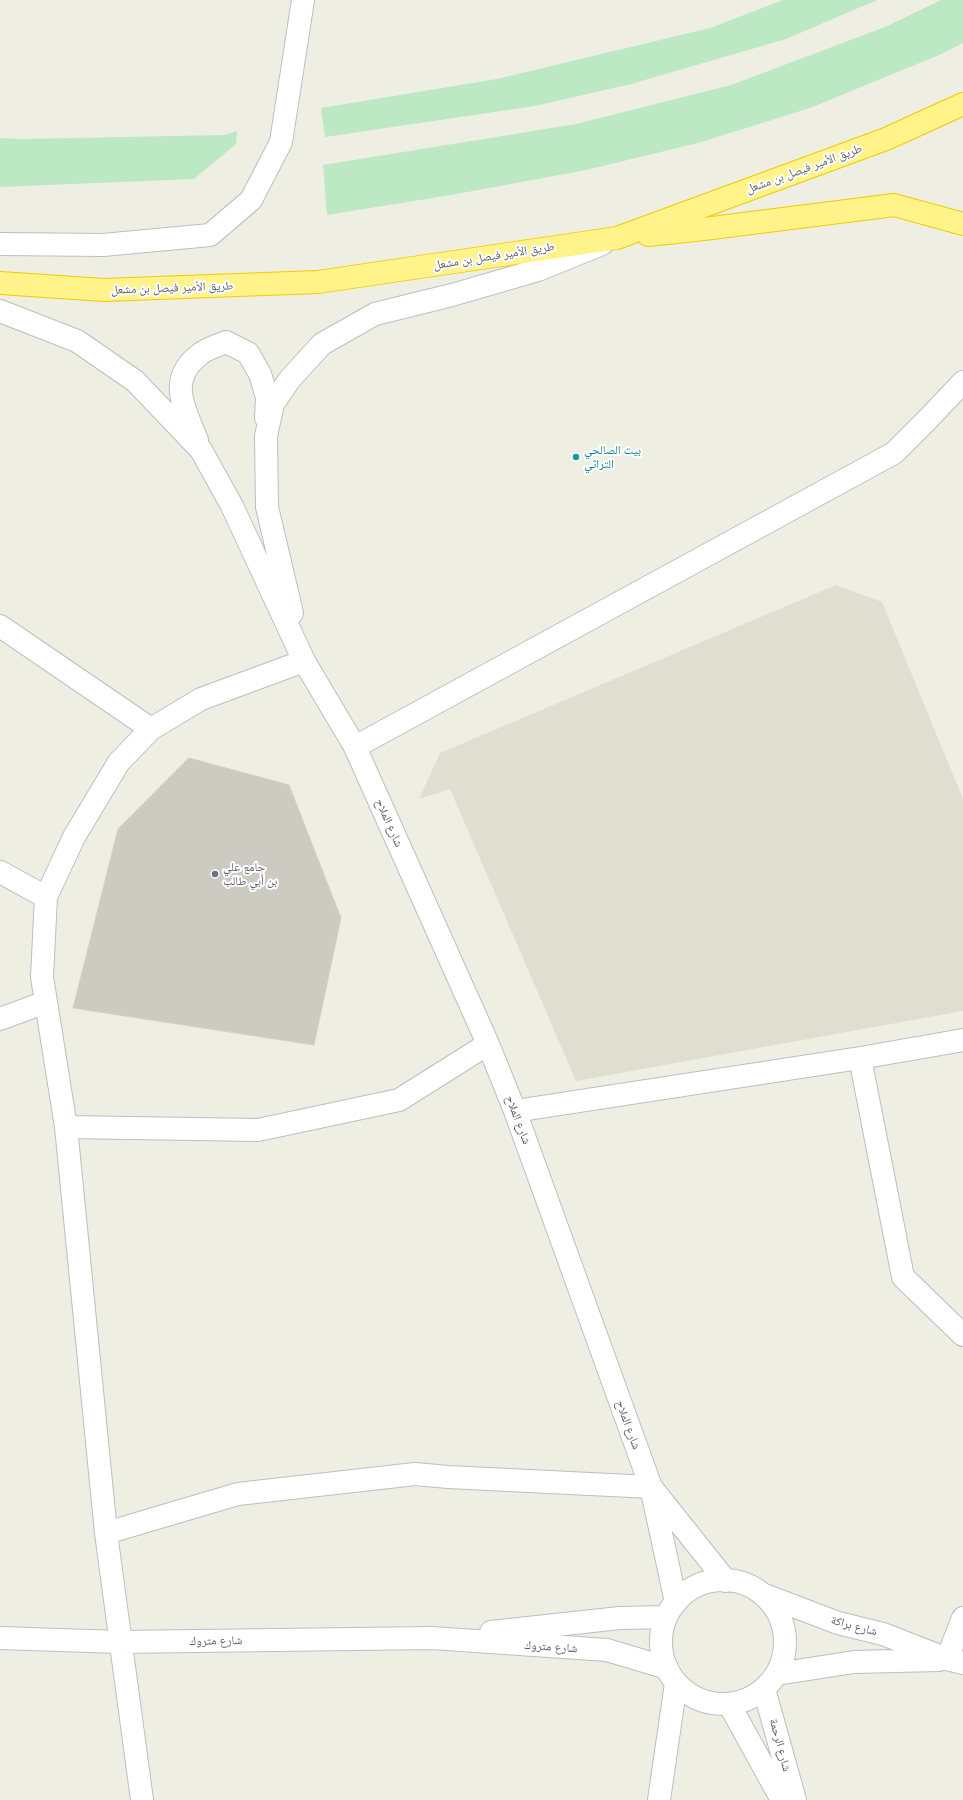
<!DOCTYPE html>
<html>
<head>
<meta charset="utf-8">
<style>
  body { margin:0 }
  canvas { display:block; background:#efeee2 }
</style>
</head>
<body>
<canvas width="963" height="1800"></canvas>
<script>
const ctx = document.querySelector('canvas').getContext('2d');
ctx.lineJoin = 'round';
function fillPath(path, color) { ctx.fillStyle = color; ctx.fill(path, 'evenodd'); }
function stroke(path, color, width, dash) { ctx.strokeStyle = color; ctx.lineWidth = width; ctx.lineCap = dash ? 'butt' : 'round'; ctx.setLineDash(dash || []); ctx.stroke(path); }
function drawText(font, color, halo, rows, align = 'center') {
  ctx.font = font + ' Montserrat,"Noto Naskh Arabic",sans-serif'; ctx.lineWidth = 4; ctx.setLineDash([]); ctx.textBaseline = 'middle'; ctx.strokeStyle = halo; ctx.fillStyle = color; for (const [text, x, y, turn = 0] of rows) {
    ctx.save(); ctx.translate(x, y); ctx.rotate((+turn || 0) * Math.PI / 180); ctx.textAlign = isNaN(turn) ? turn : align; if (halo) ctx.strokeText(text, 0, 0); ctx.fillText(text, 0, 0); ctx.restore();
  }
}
const education = new Path2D(`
  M836,585L882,602L963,799V1011L576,1081L450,789L419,799L440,753Z`);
const green = new Path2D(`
  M783,0H877L786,39L631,84L535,106L325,137L321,108L497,79L710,28Z
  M941,0H963V43L939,55L810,108L698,143L586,170L457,194L327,215L323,165L576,124L731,85L885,27Z
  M237,131L236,144L194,179L0,187V138L23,139L224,135Z`);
const building = new Path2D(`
  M189,758L289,785L341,918L314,1045L73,1008L118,829Z`);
const minor = new Path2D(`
  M0,244L103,245L210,235L251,200L281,142L303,0
  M0,311L77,341L135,381L201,450L232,506L304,661L355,747L488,1044L515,1111L651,1487L676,1602
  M197,440C185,410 167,380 198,356C205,349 217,346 226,342L248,353L260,374L267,397L266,418
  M292,613L267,507L266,436L273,404L290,379L322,344L375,314L452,295L538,270L602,244
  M0,626L151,729
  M355,747L894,453L928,419L963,382
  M0,872L46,897
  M0,1019L46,1002
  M860,1058L903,1277L963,1335
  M515,1111L860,1058L963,1040
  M66,1127L258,1130L399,1100L488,1044
  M106,1533L238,1494L415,1474L448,1477L651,1487L726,1581
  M661 1642a62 62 0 1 1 124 0a62 62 0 1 1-124 0Z
  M762,1594L838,1623L883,1634L947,1659L963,1663
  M491,1632L620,1618L666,1617
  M0,1638L119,1642L432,1638L607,1650L667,1668
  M947,1659L963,1618
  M777,1674L854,1662L939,1660
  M764,1689L795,1800
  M729,1704L782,1800
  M142,1800L106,1533L66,1127L42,977L46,897L74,837L119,762L151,729L201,699L304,661
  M659,1800L676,1683`);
const highway = new Path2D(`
  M648,235L704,229L894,205L963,224
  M0,283L104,290L318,282L617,238L886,139L963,104`);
const markers = [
  [576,457,4,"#0f9aa8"],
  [215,874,4,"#6b7280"]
];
const streetNames = [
  ["طريق الأمير فيصل بن مشعل",804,169,-20],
  ["طريق الأمير فيصل بن مشعل",494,256,-9],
  ["طريق الأمير فيصل بن مشعل",172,288,-2],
  ["شارع الملاح",389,823,66],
  ["شارع الملاح",518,1120,69],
  ["شارع الملاح",628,1425,70],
  ["شارع براكة",854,1626,15],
  ["شارع متروك",216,1641,-1],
  ["شارع متروك",551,1647,4],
  ["شارع الرحمة",780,1745,75]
];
const cultureNames = [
  ["بيت الصالحي",584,450],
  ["التراثي",584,464]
];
const worshipNames = [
  ["جامع علي",223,867],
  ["بن أبي طالب",223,881]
];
fillPath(education, '#deded1');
fillPath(green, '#bce9c3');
fillPath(building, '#cccac1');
stroke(building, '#d4d1c0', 1);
stroke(minor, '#bcbec5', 24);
stroke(highway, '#f1ca00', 24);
stroke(minor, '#fff', 22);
stroke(highway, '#fff389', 22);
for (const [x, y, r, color] of markers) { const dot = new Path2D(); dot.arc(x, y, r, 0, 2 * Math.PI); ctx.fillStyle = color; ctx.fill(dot); stroke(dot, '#fff', 1.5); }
drawText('12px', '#5a5d65', '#fff', streetNames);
drawText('12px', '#0d838f', '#fff', cultureNames, 'left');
drawText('12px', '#5b616d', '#fff', worshipNames, 'left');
</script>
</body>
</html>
